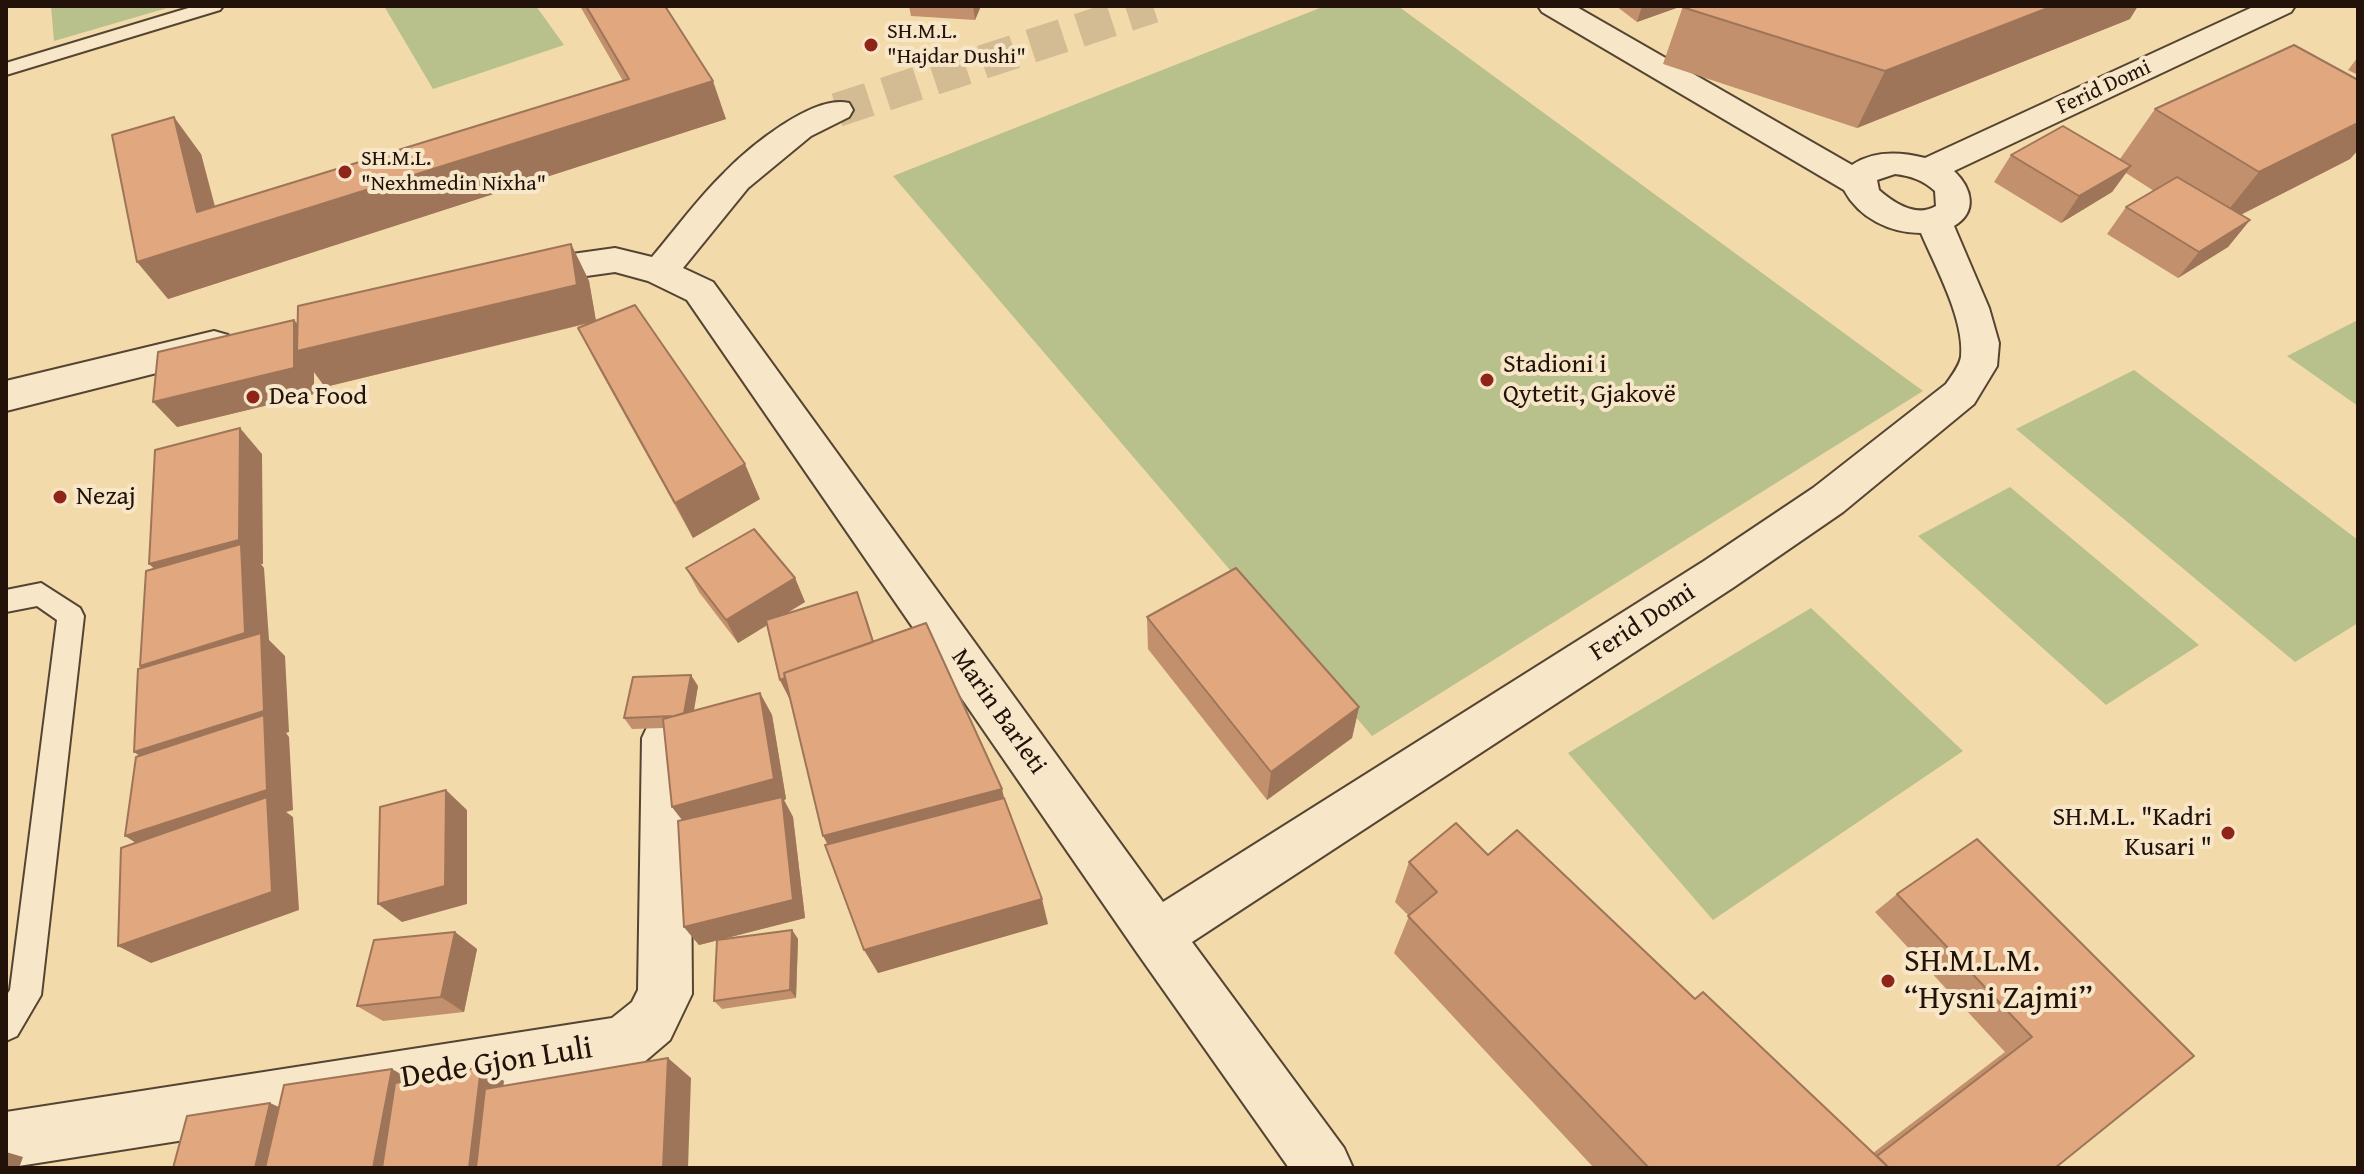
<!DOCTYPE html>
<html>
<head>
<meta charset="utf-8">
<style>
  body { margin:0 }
  #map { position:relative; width:2364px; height:1174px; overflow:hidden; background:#f2daab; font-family:"Gentium Book Plus",serif }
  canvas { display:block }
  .frame { position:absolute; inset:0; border:8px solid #22120a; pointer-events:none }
</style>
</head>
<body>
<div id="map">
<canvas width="2364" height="1174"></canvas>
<div class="frame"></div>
</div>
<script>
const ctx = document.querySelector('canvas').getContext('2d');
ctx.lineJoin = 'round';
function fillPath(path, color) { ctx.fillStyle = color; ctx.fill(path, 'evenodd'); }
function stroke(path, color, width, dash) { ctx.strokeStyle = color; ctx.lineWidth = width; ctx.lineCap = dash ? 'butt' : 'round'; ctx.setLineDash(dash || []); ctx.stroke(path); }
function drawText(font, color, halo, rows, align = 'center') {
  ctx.font = font + ' "Gentium Book Plus",serif'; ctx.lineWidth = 8; ctx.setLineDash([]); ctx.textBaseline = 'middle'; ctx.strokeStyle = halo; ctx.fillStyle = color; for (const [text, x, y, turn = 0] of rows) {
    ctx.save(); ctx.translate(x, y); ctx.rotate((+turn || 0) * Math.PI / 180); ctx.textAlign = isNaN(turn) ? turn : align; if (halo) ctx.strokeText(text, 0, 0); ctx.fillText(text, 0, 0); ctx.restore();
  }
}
const green = new Path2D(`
  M51,6H174L54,41Z
  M384,6H536L564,45L433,89Z
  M1325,6H1398L1923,391L1372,736L893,176Z
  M2356,321L2358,322V406L2287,356Z
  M2134,370L2358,540V623L2295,662L2016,429Z
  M2010,487L2199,645L2106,705L1918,536Z
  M1811,608L1963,751L1713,920L1568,753Z`);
const minorTunnel = new Path2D(`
  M837,110L1153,6`);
const service = new Path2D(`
  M195,6H223L220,10L6,75V63Z
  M41,583L80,608L84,616L41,995L17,1036L6,1041V996L10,990L57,620L37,606L6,612V590Z`);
const minor = new Path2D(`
  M1538,6H1575L1852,165C1874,150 1901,152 1925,158L2255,6H2295L2291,12L1954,171C1972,188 1978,212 1954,226L1989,308L1999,343L1997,366L1974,404L1843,512L1734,587L1192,942L1344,1148L1353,1168H1289L1138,954L687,300L648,281L615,272L522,285L509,282L504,273L509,264L522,261L615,248L652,257C675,230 698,198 724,173C748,148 813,94 849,103L853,110L849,117L811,136L748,188L683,268L713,282L1163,902L1704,561L1813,488L1946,384C1952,375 1959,367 1961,357C1965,320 1935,266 1921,233C1890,233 1859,218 1844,190L1542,12ZM1895,174C1911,176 1923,180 1935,191L1936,206C1916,218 1894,203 1879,190L1877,180Z
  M214,331L228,335L233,345L228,355L6,411V381Z
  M666,717L683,723L690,738L692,994L670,1040L643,1063L624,1071L6,1168V1112L612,1018L632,1002L638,990L642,738L649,723Z`);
const wall = new Path2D(`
  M580,6H665L726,119L168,299L201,154L215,206L623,81Z
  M909,6H981L975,20L911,16Z
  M1616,6H1682L1637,22Z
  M1683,6L2130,19L1857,128L1663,64Z
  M2358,57V75L2348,70Z
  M2358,80V150L2350,159L2240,215L2250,220L2228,247L2178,278L2107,234L2126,207L2154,191L2126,173L2112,192L2061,223L1994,182L2011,155L2120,159L2155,109Z
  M571,244L589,281L596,321L760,499L693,538L597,365L578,328L594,322L325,387L314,372V394L177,427L294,320L298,324Z
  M686,568L795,578L805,602L785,614L866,616L874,642L1006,804L1048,924L878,973L828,844L791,701L780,680L767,625L738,643L699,592Z
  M1147,617L1359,707L1352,738L1267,800L1148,649Z
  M698,686L694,711L760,693L772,715L786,799L784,800L793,817L805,918L699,945L684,927L682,820L672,807L664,728L632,729L624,718Z
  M1488,855L1695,999L1873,1153L2005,1052L1875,912L1897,894L2194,1056L2055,1168H1594L1394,953L1409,916L1395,902L1409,862Z
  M792,930L798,939L796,998L722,1009L714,1001Z
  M455,932L477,949L464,1012L383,1021L357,1006Z`);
const shadedWall = new Path2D(`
  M973,6H981L975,20Z
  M1642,6H1682L1637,22Z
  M2053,6H2138L2130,19L1857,128L1885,71Z
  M713,81L726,119L168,299L137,262L197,212L174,117L201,154L222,235Z
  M2358,123V150L2350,159L2213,229L2259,172Z
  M2131,166L2112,192L2061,223L2079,196Z
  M2250,220L2228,247L2178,278L2199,252Z
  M571,244L589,281L596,321L325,387L314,372V394L177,427L153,402L294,320L314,347Z
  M240,428L262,454L263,564H261L264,568L269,640L285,656L289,732L286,733L289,737L293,810L286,812L293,817L299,910L151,963L118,946L155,855L125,836L164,773L134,752L168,688L140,666L175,588L149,564Z
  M745,464L760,499L693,538L675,503Z
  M795,578L805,602L738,643L726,620Z
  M857,592L883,673L791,702L780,680Z
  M691,675L698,686L691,726L684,715Z
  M760,693L772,715L786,799L784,800L793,817L805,918L699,945L684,927L687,826L672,807Z
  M1359,707L1352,738L1267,800L1271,772Z
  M1002,789L1009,818L838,863L823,836Z
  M446,790L467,810V904L402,922L378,904Z
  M1042,899L1048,924L878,973L864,950Z
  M792,930L798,939L796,998L790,990Z
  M455,932L477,949L464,1012L441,997Z
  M668,1058L691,1078L688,1168H663Z
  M481,1067L504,1081L494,1168H469Z
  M392,1069L417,1083L402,1168H373Z
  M270,1103L299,1116L288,1168H255Z
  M6,1152L23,1157L19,1168H6Z`);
const building = new Path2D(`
  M586,6H665L713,81L137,262L112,135L174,117L197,212L629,79Z
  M1683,6H2053L1885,71L1682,7Z
  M2294,45L2358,80V123L2259,172L2155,109Z
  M2063,126L2131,166L2079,196L2011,155Z
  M2177,177L2250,220L2199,252L2126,207Z
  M571,244L577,285L297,351L298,306Z
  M635,305L745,464L675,503L578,328Z
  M294,320V368L153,402L158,352Z
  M240,428L239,540L149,564L155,450Z
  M754,529L795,578L726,620L686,568Z
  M241,544L245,633L140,666L146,571Z
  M1236,568L1359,707L1271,772L1147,617Z
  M857,592L873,642L784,673L785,678L780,680L766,620Z
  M926,623L1002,789L823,836L784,673Z
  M261,633L264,711L134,752L138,669Z
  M691,675L684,713L674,716L624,718L633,677Z
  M760,693L774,779L672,807L663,719Z
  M264,715L267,790L125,836L136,757Z
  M446,790L445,886L378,904L380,807Z
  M267,797L272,892L118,946L121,848Z
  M782,797L793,900L684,927L678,821Z
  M1004,798L1042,899L864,950L825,845Z
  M1456,823L1488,855L1517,830L1695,999L1703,992L1889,1168H1649L1408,916L1437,892L1409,862Z
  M1977,839L2194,1056L2055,1168H1889L1877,1156L2032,1037L1897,894Z
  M792,930L790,990L714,1001L717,940Z
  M455,932L441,997L357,1006L374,940Z
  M668,1058L663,1168H476L485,1089Z
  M481,1067L469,1168H382L395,1083Z
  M392,1069L373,1168H265L284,1085Z
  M270,1103L255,1168H173L187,1116Z`);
const markers = [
  [871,45,8,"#8f2418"],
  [345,172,8,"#8f2418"],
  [1487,380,8,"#8f2418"],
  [253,397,8,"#8f2418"],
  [60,497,8,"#8f2418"],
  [2228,833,8,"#8f2418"],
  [1888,981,8,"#8f2418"]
];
const farPoinames = [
  ["SH.M.L.",887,32],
  ["\"Hajdar Dushi\"",887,57],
  ["SH.M.L.",361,159],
  ["\"Nexhmedin Nixha\"",361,184]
];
const farStreetnames = [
  ["Ferid Domi",2104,88,-25]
];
const poiNames = [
  ["Stadioni i",1503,365],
  ["Qytetit, Gjakovë",1503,395],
  ["Dea Food",269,397],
  ["Nezaj",76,497],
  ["SH.M.L. \"Kadri",2212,818,"right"],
  ["Kusari \"",2212,848,"right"]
];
const streetNames = [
  ["Ferid Domi",1643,623,-33],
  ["Marin Barleti",998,712,55]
];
const nearPoinames = [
  ["SH.M.L.M.",1904,963],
  ["“Hysni Zajmi”",1904,1000]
];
const nearStreetnames = [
  ["Dede Gjon Luli",497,1064,-9]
];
fillPath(green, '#b8c08b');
stroke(minorTunnel, '#d3bc93', 34, [34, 17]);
stroke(service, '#564432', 4);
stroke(minor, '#564432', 4);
fillPath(service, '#f7e7c8');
fillPath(minor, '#f7e7c8');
fillPath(wall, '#c2906d');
fillPath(shadedWall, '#9e7559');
fillPath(building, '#e1a77f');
stroke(building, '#9e7559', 2);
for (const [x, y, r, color] of markers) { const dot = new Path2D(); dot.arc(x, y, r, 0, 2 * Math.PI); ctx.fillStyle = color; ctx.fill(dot); stroke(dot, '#f7e7c8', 3); }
drawText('22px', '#22120a', '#f7e7c8', farPoinames, 'left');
drawText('22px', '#22120a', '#f7e7c8', farStreetnames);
drawText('26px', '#22120a', '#f7e7c8', poiNames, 'left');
drawText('26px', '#22120a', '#f7e7c8', streetNames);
drawText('32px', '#22120a', '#f7e7c8', nearPoinames, 'left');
drawText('32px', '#22120a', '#f7e7c8', nearStreetnames);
</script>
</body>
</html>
